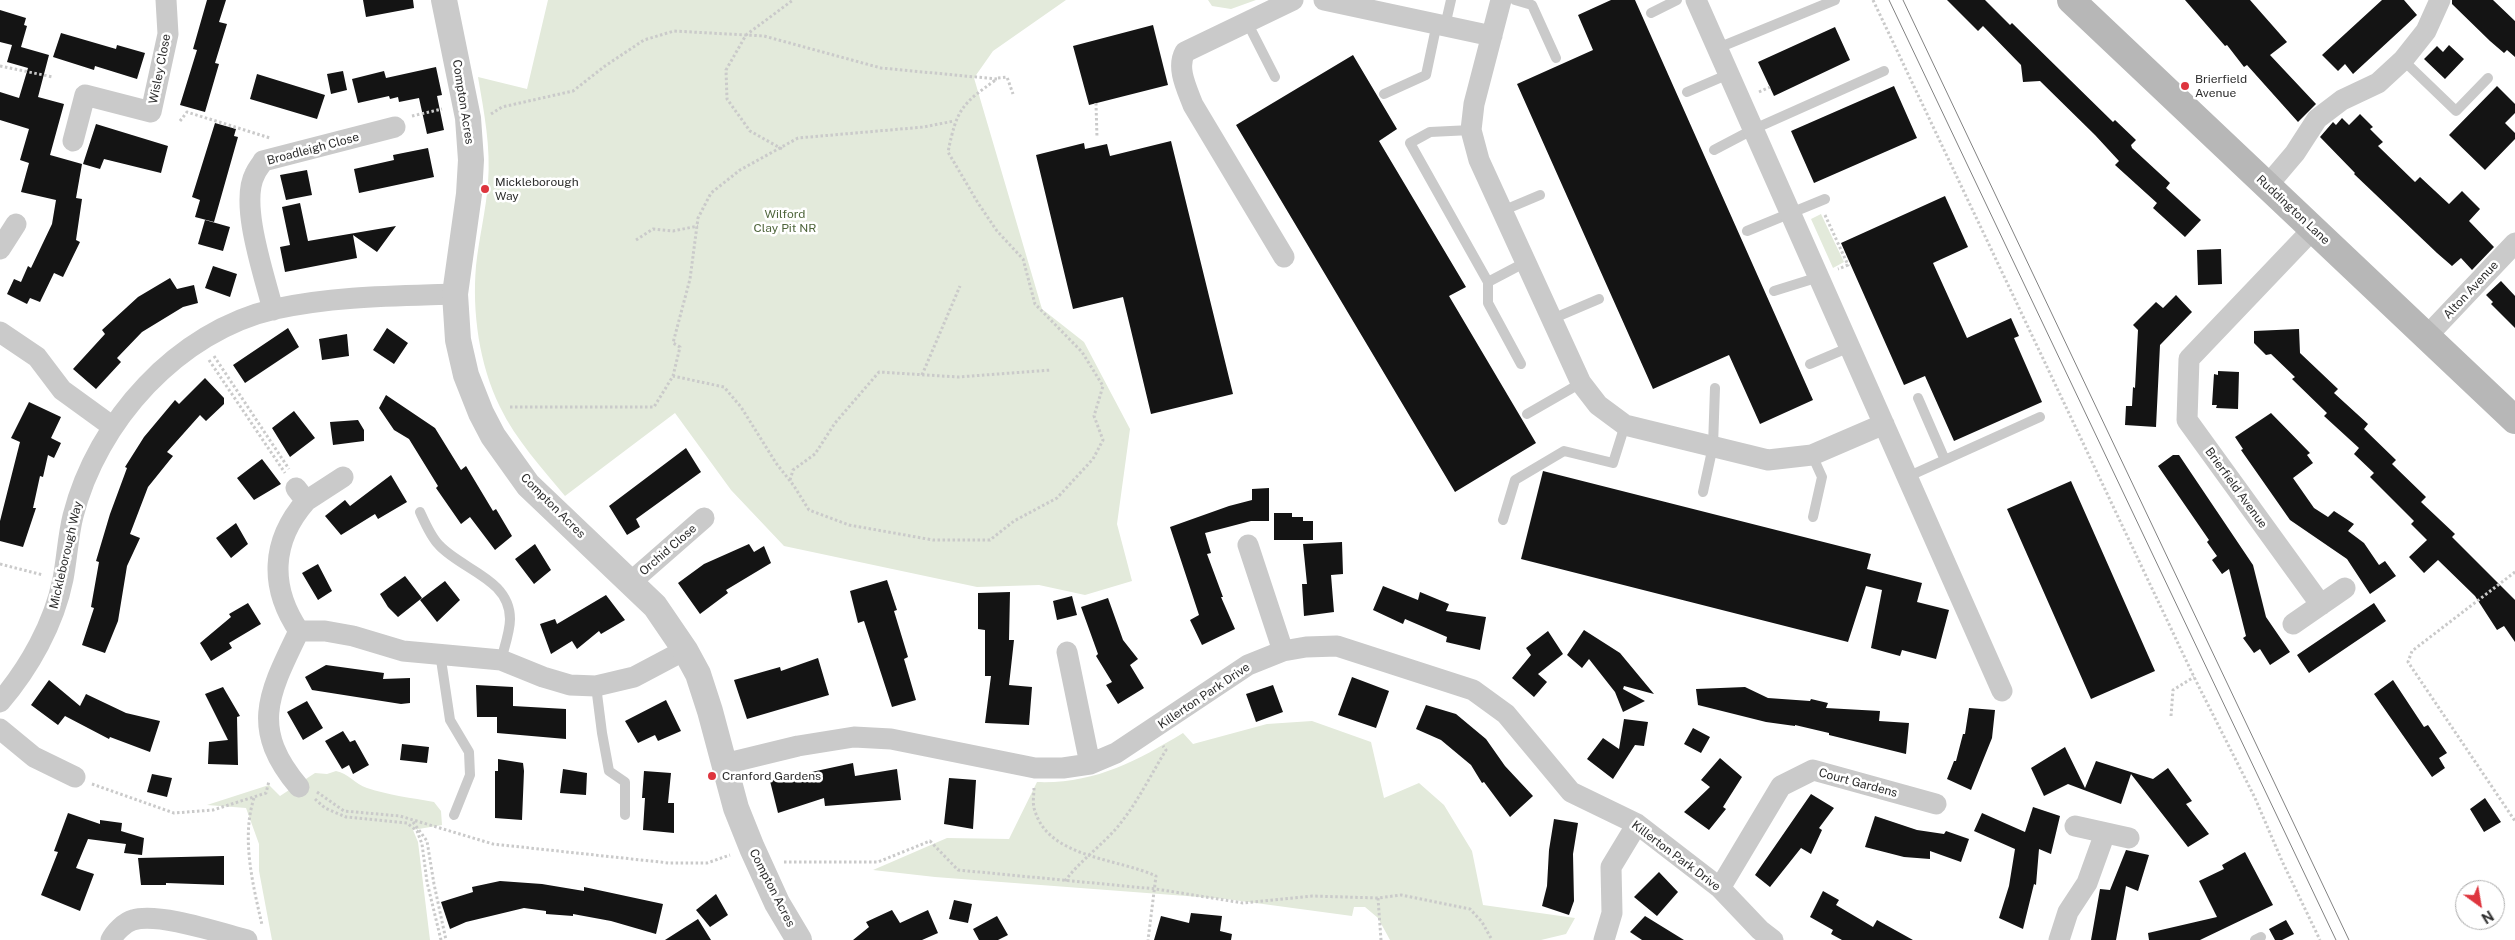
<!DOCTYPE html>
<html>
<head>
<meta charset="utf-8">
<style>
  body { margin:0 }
  #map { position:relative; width:2515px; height:940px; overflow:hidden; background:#fff; font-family:"Public Sans",sans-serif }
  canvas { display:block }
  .north { position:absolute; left:2455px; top:880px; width:50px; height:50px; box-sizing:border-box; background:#fff; border:1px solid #ababab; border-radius:50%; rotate:148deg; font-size:14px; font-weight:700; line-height:20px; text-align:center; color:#2d2d2d }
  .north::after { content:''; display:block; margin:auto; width:18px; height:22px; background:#de353e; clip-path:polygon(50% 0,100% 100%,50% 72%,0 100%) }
</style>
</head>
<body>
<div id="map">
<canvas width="2515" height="940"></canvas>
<div class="north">N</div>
</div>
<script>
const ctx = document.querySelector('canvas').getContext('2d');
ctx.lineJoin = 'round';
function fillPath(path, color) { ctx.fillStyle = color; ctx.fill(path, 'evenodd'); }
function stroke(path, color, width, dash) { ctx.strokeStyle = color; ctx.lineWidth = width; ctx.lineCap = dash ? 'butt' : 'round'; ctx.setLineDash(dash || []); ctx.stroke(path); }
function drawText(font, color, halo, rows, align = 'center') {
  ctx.font = font + ' "Public Sans",sans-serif'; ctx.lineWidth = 5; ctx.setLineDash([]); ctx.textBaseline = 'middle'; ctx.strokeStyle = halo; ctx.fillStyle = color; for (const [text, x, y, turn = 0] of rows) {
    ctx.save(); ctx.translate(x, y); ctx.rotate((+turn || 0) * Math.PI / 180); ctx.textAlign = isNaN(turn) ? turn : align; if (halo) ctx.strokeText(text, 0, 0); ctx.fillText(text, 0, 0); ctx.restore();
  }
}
const green = new Path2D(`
  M548,0H1066L993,51L974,78L1042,309L1084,342L1130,429L1117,524L1132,581L1085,595L1039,585L977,587L784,546L731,490L675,413L565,496C542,468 516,440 500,407C479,364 472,312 476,266C479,238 486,210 488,183C491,147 484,112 478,77L527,89Z
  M1208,0H1256L1231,9L1212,6Z
  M1821,214L1844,262L1833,268L1811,219Z
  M1312,721L1371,742L1384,798L1419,783L1444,805L1472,851L1483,905L1575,918L1566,934L1541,940H1390L1378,918L1365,907H1354L1352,916L1226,899L935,877L873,870L947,838L1009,839L1037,782C1094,784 1135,762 1183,733L1193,744L1267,724Z
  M336,771C348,773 355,784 367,788C388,795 412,798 434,802L441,811L442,825L413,830L418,842L430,940H272L259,871V844L246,808L207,805L269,785L280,796L315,773L327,774Z`);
const building = new Path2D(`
  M207,0H226L219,22L227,24L215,63L219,64L205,112L180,105L197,50L193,49Z
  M363,0H413L414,8L366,17Z
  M1611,0H1635L1813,400L1760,424L1729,355L1653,389L1517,84L1593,50L1578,15Z
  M1947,0H1985L2010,25L2012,23L2113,122L2115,120L2136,140L2131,145L2132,148L2170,183L2166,188L2201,220L2185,237L2153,208L2157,203L2115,165L2119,161L2095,135L2040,81L2023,82L2021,65L1983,26L1978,31Z
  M2185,0H2250L2287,42L2270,55L2316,104L2298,122L2247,65L2244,67L2227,45L2225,46Z
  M2382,0H2404L2417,15L2353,74L2345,64L2338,71L2322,55Z
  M2452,0H2493L2515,21V57L2507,50L2504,53L2490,41L2452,4Z
  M0,10L26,18L24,25L27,26L21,47L49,55L38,97L64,104L50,155L82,164L76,198L82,199L76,240L80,242L63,277L54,273L40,302L30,298L27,304L7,294L14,279L21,282L28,266L31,268L52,224L56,200L21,192L29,163L20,160L29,129L0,120V92L19,98L28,68L7,62L12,45L0,42Z
  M1153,25L1168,85L1089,105L1073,46Z
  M1835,27L1850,60L1774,96L1758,62Z
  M61,33L116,49L117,45L145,53L137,79L95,66L94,70L53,57Z
  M2449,45L2464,59L2445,79L2424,59L2437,46L2443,52Z
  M1353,55L1397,129L1379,141L1466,287L1449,296L1536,443L1455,492L1236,125Z
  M436,67L442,95L437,96L444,130L427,134L419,98L399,102L398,97L390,99L389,96L358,103L352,79L384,71L386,78Z
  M343,71L347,90L331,94L327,74Z
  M257,74L325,95L317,119L250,99Z
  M1894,86L1917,138L1814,183L1791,131Z
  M2497,86L2515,104V113L2505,123L2515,133V139L2485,170L2449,135Z
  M2360,114L2373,127L2370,129L2383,142L2378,146L2415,182L2420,177L2449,204L2462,191L2480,209L2469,221L2494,247L2472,270L2461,258L2452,266L2437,253L2354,174L2355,173L2320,137L2333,122L2336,125L2342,118L2349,125Z
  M215,123L236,129L234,136L238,137L214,222L195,217L200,200L192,197Z
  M96,124L168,146L161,173L104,159L100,169L83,164Z
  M1171,141L1233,394L1151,414L1123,297L1073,309L1036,155L1084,143L1085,149L1107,144L1110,156Z
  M428,148L434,177L359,193L354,169L394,160L393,155Z
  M307,170L312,195L286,200L280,175Z
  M1945,196L1968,247L1933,263L1967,338L2011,318L2019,336L2014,338L2042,402L1954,441L1925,376L1904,385L1841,243Z
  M300,203L308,241L396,226L377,252L353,235L357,258L285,272L280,247L290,245L282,207Z
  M205,220L230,227L223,251L198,244Z
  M2221,249L2222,284L2198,285L2197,250Z
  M213,266L237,274L230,297L205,288Z
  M170,278L177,289L194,285L198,303L183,307L142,332L117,358L121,362L96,389L73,369L105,334L102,330L138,297Z
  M2501,281L2515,296V328L2491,304L2493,302L2486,295Z
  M2176,295L2192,312L2160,345L2156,427L2125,425L2126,406H2132L2133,387L2135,388L2138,330L2133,325L2156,302L2163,308Z
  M288,328L299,347L245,383L233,365Z
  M387,328L408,343L394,364L373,350Z
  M2299,329L2300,353L2338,389L2334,393L2368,424L2364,429L2396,460L2392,464L2426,497L2421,502L2455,534L2452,537L2515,600V642L2504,626L2497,630L2475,596L2438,560L2424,573L2409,557L2427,540L2411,524L2414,521L2370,477L2374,473L2354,454L2359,448L2324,416L2327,413L2292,379L2295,377L2271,354L2266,355L2254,343V331Z
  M347,334L349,356L322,360L319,339Z
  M2218,371L2239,372L2238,409L2216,408L2217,405H2212L2214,374L2218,375Z
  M205,378L224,398V404L206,421L200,415L167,452L173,456L148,487L130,534L140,538L127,566L118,621L105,653L82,645L94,608L91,607L99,562L96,561L110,514L127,468L125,467L144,437L175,400L179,404Z
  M386,395L435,428L461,470L466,466L493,511L496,509L512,536L495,550L470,517L461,524L436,488L438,486L409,439L394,430L379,408Z
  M29,402L61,417L51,438L61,443L54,458L48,455L43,477L40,476L33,508H36L23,547L0,541V521L20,442L11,438Z
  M294,411L315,438L290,457L272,428Z
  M2271,413L2310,453L2307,455L2313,463L2293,478L2314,508L2328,517L2334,511L2354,524L2348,531L2364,543L2379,565L2385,561L2396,576L2370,594L2347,559L2290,520L2241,450L2243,449L2235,437Z
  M358,420L364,430V441L333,445L330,422Z
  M686,448L701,472L636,519L640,527L627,535L609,506Z
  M2173,455H2179L2253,565L2266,617L2290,652L2270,665L2260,649L2254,653L2243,638L2246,636L2229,569L2222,574L2212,560L2217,556L2207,542L2209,540L2158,466Z
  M262,459L281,484L254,500L237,478Z
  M1543,471L1871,554L1867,569L1922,583L1917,602L1949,610L1936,659L1902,650L1900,656L1871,648L1882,590L1866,586L1848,642L1521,559Z
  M391,475L407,502L378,519L375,514L341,535L325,516L345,500L350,506Z
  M2071,481L2155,671L2091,699L2007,509Z
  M1269,488V521H1251L1205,533L1211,553L1207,554L1223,597H1221L1235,629L1202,645L1190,620L1199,615L1170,527L1229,506L1252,500V489Z
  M1274,513H1292V517H1303V521H1313V540H1274Z
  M236,523L248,544L231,558L216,538Z
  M1342,542L1343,574L1331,575L1334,612L1304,616L1302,584H1307L1303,544Z
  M535,544L551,570L534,584L515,559Z
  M749,544L754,552L764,546L771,563L726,590L728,593L700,614L678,583L704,564Z
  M318,564L332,591L318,600L302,573Z
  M405,576L422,598L398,617L388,607L380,594Z
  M887,580L897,610L894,611L908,657L904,659L916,700L892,707L864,621L858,623L850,591Z
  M445,581L460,600L437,622L420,600Z
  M1383,586L1418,600L1420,592L1449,604L1446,611L1486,617L1480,650L1446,642L1447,637L1405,619L1403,624L1373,610Z
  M1010,592L1009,640H1014L1009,685L1032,687L1029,725L985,723L991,676H985V630L978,629V593Z
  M606,595L625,620L601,634L599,631L577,649L572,641L551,654L540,624L555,619L557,624Z
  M1072,596L1077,615L1057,620L1053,601Z
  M1108,598L1123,640L1138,659L1130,665L1144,688L1118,704L1106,685L1112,682L1096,656L1098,654L1081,607Z
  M248,603L261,624L229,643L232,648L211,661L200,643L231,617L229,614Z
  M2374,603L2386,621L2309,673L2297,655Z
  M1584,630L1620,653L1654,694L1624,686L1623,689L1645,701L1623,712L1615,692L1589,659L1582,668L1567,655Z
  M1548,631L1563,654L1538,674L1547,682L1534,697L1512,678L1531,655L1526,648Z
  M818,658L829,695L747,719L734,680L780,667L781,671Z
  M326,665L384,673L383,679L410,678V703L401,704L312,690L305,677Z
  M1352,677L1389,691L1376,728L1338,715Z
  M49,680L80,706L86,694L126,713L160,721L150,752L110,737L109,739L65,716L58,725L31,705Z
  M2393,680L2424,727L2428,725L2447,753L2439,758L2445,768L2432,777L2374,694Z
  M476,685L513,687V706L566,709V739L497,733V717H477Z
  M1273,685L1283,712L1256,722L1246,694Z
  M223,687L240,716L237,717L238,765L208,764L209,742L228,740L205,694Z
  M1745,687L1768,698L1810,701L1811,699L1828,703L1826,708L1880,711L1879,721L1909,723L1906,754L1829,735V733L1795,725V726L1766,722L1698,705L1696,689Z
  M666,700L681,731L658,741L655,735L638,743L625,721Z
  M307,701L323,728L303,740L287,712Z
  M1426,705L1456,714L1486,739L1505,766L1533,796L1510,817L1484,782L1482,783L1471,765L1441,740L1416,729Z
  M1969,708L1995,710L1992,738L1971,790L1947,779L1954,761H1956L1963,734H1965Z
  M1624,719L1648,722L1644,746L1635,745L1613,779L1587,759L1603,738L1619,749Z
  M1693,728L1710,737L1701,753L1684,744Z
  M343,731L350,742L355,740L369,765L353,774L349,765L342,769L325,741Z
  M402,744L429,747L427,763L400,760Z
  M2065,747L2085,788L2096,761L2153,779L2168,768L2192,801L2186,804L2209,834L2188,847L2131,774L2121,804L2068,784L2044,796L2031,768Z
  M1720,758L1742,777L1723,807L1726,809L1709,830L1684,812L1710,787L1701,780Z
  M498,759L523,763L524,771L522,820L495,818V771H498Z
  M853,763L855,776L897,769L901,800L825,806L824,798L778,813L770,781Z
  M563,769L587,773L586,795L560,793Z
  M644,771L671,773L668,803H674V833L643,830L645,798H642Z
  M152,774L172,778L167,797L147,792Z
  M949,778L976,780L973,829L944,824Z
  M1811,794L1834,808L1819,828L1822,830L1811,854L1801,848L1770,887L1755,875Z
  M2485,798L2501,822L2484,832L2470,809Z
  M2033,807L2060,816L2051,854L2039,849L2036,885L2034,884L2023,929L1999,918L2009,886L2015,849L1974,831L1982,813L2025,832Z
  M68,813L100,824V820L122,823L121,831L144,838L142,855L124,853L126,844L88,839L76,868L94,874L80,911L41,895L58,852L54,851Z
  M1875,816L1917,830L1944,834L1946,831L1969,839L1961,862L1930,851V859L1904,857L1865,847Z
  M1554,819L1578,823L1573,854L1574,901L1569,915L1542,906L1547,886L1549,850Z
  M2126,850L2149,855L2138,891L2126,886L2116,940H2091L2100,889L2110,890Z
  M2245,852L2273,905L2200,940H2149L2148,933L2217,917L2199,881L2224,869L2222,865Z
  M224,856V885L166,883V885H141L138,858Z
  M1659,872L1678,892L1657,916L1634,897Z
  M500,881L542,884L584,891V887L663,904L656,934L611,921L573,914V916L546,914V911L524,908L466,922L450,929L441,902L473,892L472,887Z
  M1823,891L1839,900L1836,905L1873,927L1877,920L1913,940H1842L1831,934L1833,930L1810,917Z
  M716,894L728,915L710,927L696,910Z
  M954,900L972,904L968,923L949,919Z
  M892,910L900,923L928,910L938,933L922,940H853L869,927L866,922Z
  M1191,913L1222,916L1220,931L1232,934L1231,940H1154L1161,916L1189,923Z
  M997,916L1008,935L998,940H979L973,929Z
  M1645,916L1684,940H1642L1630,932Z
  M698,919L711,940H665Z
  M2286,920L2294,934L2282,940H2275L2269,929Z`);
const path = new Path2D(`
  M1873,0L2194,677L2255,798L2282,861L2320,940
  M0,66L53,77
  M998,78L1007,77L1013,94
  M1759,92L1770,87
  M1096,103L1097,138
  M491,114L502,107L573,91L605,66L644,40L674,31L764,36L881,68L997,79C962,104 957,108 948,152L978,203L997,231L1023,259L1035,304L1082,352L1103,386L1094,416L1103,440L1093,459L1057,498L1014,521L990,540H933L849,525L809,510L794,486L776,463L741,407L724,387L673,376
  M412,116L442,109
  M180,121L187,112L270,138
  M782,149L750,131L727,99L726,70L746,35L793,0
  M1825,215L1848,265L1838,269
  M636,240L653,229L673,231L698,226
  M214,356L289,469
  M209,360L285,473
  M922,375L960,286
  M510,407H654L673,376L680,347L673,343L690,279L698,218L711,193L740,170L798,138L924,127L954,121
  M790,480L793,470L815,454L835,423L879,372L958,377L1051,370
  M0,564L43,575
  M2515,572L2412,651L2408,662L2515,821
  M2171,716L2173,690L2194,677
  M92,784L174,813L213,810L266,793L269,781
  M1034,788C1034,795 1032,804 1035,811C1049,858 1117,858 1156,876L1148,940
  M317,792L344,811L400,816L493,844L669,863H707L730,855
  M254,798C241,838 253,885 262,925
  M315,799L325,808L346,817L407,823L417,831L422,844L427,882L441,940
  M413,822L427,841L434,884L446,940
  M784,862H878L930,841L958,870L1156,889L1243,903L1312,896L1378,898L1401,895L1470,909L1482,922L1492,940
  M1065,881C1081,859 1106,843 1123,820C1139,799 1152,773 1166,750L1163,746
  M1378,898L1381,940`);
const service = new Path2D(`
  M1515,0L1532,5L1556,58
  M1651,13L1677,0
  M1247,22L1275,77
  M1445,26L1451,0
  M1718,48L1835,0
  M2403,60L2456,111L2488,78
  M1687,92L1729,74
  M1384,94L1426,75L1437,23
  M1471,130L1430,132L1410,143L1488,282V303L1521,364
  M1714,150L1754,129L1884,71
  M1502,211L1540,195
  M1747,231L1825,199
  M1488,282L1526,262
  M1774,291L1819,277
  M1552,319L1599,299
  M1810,364L1850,347
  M1918,398L1945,460
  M1527,414L1581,383
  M1812,455L1822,477L1813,517
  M1907,477L2040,417
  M1703,492L1713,446L1715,388
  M420,512C425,523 431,537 439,545C462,570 510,579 510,619C510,632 504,648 501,660
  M1503,520L1515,480L1564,451L1613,463L1625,425
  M440,653L450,720L469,752L470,775L454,815
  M596,686L602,733L609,771L625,782V815
  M2255,940L2261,937`);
const minor = new Path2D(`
  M1324,0L1492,36
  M1501,0L1474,104L1471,130L1479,160L1581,383L1598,405L1625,425L1768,460L1812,455L1884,424
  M1696,0L2002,691
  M73,141L85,95L151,112L168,34L166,0
  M2267,186L2295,153L2317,119L2342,100L2378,83L2403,60L2426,31L2440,0
  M2313,229L2189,359L2187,420L2321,605
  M0,249L16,224
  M1284,257L1193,105C1187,89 1176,68 1185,52L1293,0
  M273,310C265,277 239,204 255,174C257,169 261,165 263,161L395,127
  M0,332L37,357L62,390L113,427
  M2427,336L2515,243
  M296,488L306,501C271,541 269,587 299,631
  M306,501L343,477
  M1248,545L1283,651
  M632,581L704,518
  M2293,624L2345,588
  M299,631H325L353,636L403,651L501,660L543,677L570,685L596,686L634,677L685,650
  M1067,652L1090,764
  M0,702C29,668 54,624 63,579C67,558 68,536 73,516C97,421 178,331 275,309C334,296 395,296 455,294
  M0,729L34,757L75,777
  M724,764L798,746L854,737L891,739L1035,768H1063L1090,764L1116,753L1248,665L1283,651L1306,647L1337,646L1473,690L1506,714L1571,792L1637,824L1720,888L1760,930L1773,940
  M299,787C249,728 269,693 299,631
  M2075,826L2129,838
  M1720,888L1781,786L1813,770L1936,804
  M111,940C114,933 125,922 133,920C158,912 220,933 247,940
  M1604,940L1612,913L1611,867L1637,824
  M2059,940L2068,912L2087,883L2105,833`);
const tertiary = new Path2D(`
  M444,0L468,118L471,160L469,194L455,294L458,340L466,375L481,413L493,436L528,485L655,606L685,650L698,674L710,711L736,808L752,848L777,903L799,940`);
const secondary = new Path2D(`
  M2071,0L2515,420`);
const tram = new Path2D(`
  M1889,0L2336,940
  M1903,0L2349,940`);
const markers = [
  [2185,86,5,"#de353e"],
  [485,189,5,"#de353e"],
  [712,776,5,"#de353e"]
];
const streetNames = [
  ["Wisley Close",160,69,-79],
  ["Compton Acres",463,102,81],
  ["Broadleigh Close",313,149,-15],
  ["Ruddington Lane",2293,210,43],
  ["Alton Avenue",2471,290,-47],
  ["Brierfield Avenue",2236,488,54],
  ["Compton Acres",553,506,45],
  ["Orchid Close",668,550,-41],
  ["Mickleborough Way",66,555,-77],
  ["Killerton Park Drive",1204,696,-34],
  ["Court Gardens",1858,783,15],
  ["Killerton Park Drive",1676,856,37],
  ["Compton Acres",772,888,63]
];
const poiNames = [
  ["Brierfield",2195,79],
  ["Avenue",2195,93],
  ["Mickleborough",495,182],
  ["Way",495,196],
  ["Cranford Gardens",722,776]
];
const parkNames = [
  ["Wilford",785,214],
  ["Clay Pit NR",785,228]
];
fillPath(green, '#e3eadb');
fillPath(building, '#141414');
stroke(path, '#cacaca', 3, [2.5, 2.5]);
stroke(service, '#cacaca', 10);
stroke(minor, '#cacaca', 21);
stroke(tertiary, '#cacaca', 26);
stroke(secondary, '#b7b7b7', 28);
stroke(tram, '#828282', 1);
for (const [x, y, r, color] of markers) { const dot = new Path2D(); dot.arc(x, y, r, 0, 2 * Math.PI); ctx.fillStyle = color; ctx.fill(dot); stroke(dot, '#fff', 2); }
drawText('12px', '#2d2d2d', '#fff', streetNames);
drawText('12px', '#2d2d2d', '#fff', poiNames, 'left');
drawText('12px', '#4f663c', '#fff', parkNames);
</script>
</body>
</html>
